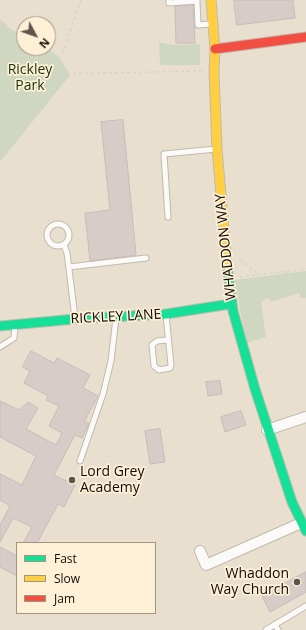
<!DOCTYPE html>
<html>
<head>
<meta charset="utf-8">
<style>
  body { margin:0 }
  #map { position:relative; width:306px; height:630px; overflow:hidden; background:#e8dfce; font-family:"Open Sans",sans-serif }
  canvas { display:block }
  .legend { position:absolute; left:16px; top:542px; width:140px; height:72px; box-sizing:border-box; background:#fdf0d7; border:1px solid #9f9582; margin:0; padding:5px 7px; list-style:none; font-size:12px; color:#110c03 }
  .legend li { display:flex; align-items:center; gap:8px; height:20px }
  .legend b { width:20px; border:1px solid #9f9582 }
  .north { position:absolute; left:16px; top:16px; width:40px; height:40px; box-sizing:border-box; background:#fdf0d7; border:1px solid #9f9582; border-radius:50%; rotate:131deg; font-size:11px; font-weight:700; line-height:16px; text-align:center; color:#110c03 }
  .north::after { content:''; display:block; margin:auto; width:14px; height:18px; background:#5c564a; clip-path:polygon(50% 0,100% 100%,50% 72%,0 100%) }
</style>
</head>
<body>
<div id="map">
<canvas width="306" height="630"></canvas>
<ul class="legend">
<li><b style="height:5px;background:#16e098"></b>Fast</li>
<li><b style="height:5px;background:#ffcf43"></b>Slow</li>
<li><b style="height:5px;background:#f24e42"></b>Jam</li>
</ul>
<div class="north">N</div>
</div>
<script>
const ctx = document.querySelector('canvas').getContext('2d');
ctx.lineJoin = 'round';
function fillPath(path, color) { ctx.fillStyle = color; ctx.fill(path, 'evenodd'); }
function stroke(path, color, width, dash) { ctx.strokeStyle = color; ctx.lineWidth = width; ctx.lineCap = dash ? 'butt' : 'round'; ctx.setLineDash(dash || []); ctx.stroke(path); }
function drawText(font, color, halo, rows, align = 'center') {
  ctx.font = font + ' "Open Sans",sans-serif'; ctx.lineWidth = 3.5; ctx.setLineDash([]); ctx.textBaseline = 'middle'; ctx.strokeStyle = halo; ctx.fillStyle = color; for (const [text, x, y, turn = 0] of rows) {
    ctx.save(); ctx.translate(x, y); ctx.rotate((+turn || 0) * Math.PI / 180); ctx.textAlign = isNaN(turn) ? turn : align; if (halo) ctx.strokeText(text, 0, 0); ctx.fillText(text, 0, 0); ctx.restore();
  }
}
const green = new Path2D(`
  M0,19L12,30L24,36V48C55,48 54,49 70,75L0,162Z
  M159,42L172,45L200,44V65H160Z
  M306,271V298H301L299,293L271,302L270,298L264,300L261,303L266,337L246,343L235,280Z`);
const building = new Path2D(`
  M234,0H293L295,18L237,25Z
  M193,5L195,43H176L175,7Z
  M123,120L136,255L90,261L85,213L110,210L101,122Z
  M31,351L54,363L57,358L90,375L83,388L98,396L84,422L89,423L82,438L75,435L54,475L75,485L64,507L58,504L37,543H23L32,527L13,518L0,542V525L10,506L0,500V474L22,485L36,456L0,437V401L19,410L28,402L38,408L26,429L56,445L62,433L49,426L59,406L46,400L48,396L24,383L30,371L23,367Z
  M220,381L222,394L208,396L206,382Z
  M241,411L246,425L225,432L221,417Z
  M160,429L165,462L150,464L145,431Z
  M0,547L17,556V576L0,567Z
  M306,572V592L270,612L262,596Z`);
const path = new Path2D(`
  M0,23L24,41
  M33,48L55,64
  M49,74L203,71
  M0,134L49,74L64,50L81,0
  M240,260L258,274
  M287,271L289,289
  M240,277L306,269
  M249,315L264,299L306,285`);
const lane = new Path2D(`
  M169,0V3L197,1L198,25L210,24
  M168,217L164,154L216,149
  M47 235a11 11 0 1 1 22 0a11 11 0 1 1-22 0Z
  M64,245L67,253L75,318
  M69,267L146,258
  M166,315L171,365L170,368L159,370L154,366L152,345L157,341L168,340
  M0,347L14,338L15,325
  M80,461L103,394L111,361L116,318
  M275,624L278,630
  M266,630L306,606`);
const street = new Path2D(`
  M267,430L306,417
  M200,551L206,565L301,523`);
const fast = new Path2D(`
  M227,264L233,311L255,389L292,502L306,531
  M0,326L75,319L166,314L230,304`);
const slow = new Path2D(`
  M211,0L215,49L214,72L217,149L227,264`);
const jam = new Path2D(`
  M215,49L306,37`);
const markers = [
  [72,480,4,"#5c564a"],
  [297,582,4,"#5c564a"]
];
const parkNames = [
  ["Rickley",30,70],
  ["Park",30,86]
];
const streetNames = [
  ["WHADDON WAY",226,247,-96],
  ["RICKLEY LANE",116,317,-3]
];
const poiNames = [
  ["Lord Grey",80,472],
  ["Academy",80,488],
  ["Whaddon",289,574,"right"],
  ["Way Church",289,590,"right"]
];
fillPath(green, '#cfd7c0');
fillPath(building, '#d7ccc7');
stroke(building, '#c7bcb7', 1);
stroke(lane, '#c1bbae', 7);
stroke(street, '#c1bbae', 12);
stroke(fast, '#c1bbae', 11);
stroke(slow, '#c1bbae', 11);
stroke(jam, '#c1bbae', 11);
stroke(path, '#d6d4cf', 1.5, [3, 3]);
stroke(lane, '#fcfaf8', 5);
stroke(street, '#fcfaf8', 10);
stroke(fast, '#16e098', 9);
stroke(slow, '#ffcf43', 9);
stroke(jam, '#f24e42', 9);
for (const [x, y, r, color] of markers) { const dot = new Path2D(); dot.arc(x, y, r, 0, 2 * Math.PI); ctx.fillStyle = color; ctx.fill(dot); stroke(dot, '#fdf0d7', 1.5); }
drawText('14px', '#163308', '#fdf0d7', parkNames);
drawText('14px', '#110c03', '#fdf0d7', streetNames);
drawText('14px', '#110c03', '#fdf0d7', poiNames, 'left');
</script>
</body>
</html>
